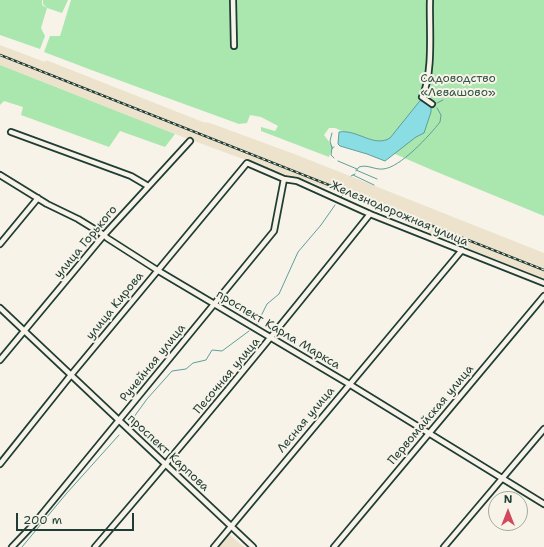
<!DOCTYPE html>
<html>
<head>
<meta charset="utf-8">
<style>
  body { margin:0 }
  #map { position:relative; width:544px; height:547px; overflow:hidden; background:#f7f3e8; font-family:"Shantell Sans",sans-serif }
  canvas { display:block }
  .north { position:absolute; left:488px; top:491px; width:40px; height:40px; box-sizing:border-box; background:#f7f3e8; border:1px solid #a1aaa0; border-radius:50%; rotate:0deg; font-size:11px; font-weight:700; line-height:16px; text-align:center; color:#1f3d34 }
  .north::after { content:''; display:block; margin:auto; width:14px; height:18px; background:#d1495b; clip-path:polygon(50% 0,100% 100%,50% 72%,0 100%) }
  .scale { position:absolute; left:16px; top:513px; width:118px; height:18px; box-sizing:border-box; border:2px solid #1f3d34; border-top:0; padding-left:5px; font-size:12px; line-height:14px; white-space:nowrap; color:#1f3d34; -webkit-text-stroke:3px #f7f3e8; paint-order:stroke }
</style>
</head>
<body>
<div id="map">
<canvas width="544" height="547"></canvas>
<div class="north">N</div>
<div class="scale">200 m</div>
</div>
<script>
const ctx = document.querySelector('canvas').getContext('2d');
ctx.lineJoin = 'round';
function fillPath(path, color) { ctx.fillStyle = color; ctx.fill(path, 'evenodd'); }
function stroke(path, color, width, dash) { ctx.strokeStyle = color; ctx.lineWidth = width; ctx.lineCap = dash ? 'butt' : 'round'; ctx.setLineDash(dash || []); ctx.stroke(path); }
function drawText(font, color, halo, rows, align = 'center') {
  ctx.font = font + ' "Shantell Sans",sans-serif'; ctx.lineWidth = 4; ctx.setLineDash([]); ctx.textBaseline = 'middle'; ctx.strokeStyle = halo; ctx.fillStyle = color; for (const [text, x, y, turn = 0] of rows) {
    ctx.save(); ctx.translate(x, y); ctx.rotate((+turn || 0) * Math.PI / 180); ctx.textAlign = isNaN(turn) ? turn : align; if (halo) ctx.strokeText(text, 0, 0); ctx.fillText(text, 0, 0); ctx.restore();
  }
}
const built = new Path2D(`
  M0,45L45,62L46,60L203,122L210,123L297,155L544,253V279L408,224L386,211L303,179L300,180L175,134L0,65Z
  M229,534L244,547H218Z`);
const green = new Path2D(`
  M0,0H42V5L47,8L43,4V0H68L62,13L47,8L41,28L45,36L40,49L0,35Z
  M71,0H544V216L432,170L335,128H329L324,135L333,147L329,157L261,131V127L275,131L278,126L261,117L250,115L247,123L239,124C174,100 109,77 44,52L50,36H60Z
  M0,65L175,134L165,147L120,131L109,147L21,115L23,107L4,101L0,105Z`);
const water = new Path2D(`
  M422,100H425L431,108V112L424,133L416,137L385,161L367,154L340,146L338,144L339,132C357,129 374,148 390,138L419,102Z`);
const stream = new Path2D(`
  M427,97L429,87
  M437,103L443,100
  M332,133L330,141L332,148
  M334,158L331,155L332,148L334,147
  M338,161L357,169
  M356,170L377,179
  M356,171L359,167C367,164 375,170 383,169C400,168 430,135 440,122L441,115L437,108
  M353,175L374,185
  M351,176L355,174
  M341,197L343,195
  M256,326L267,304L279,294L298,252L321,225L335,205
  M131,421L147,399L172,371L186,369L193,363L206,360L212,350L222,351L249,331
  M22,547L66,494L119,435`);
const street = new Path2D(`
  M233,0L234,46
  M430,0C429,26 434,73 422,97L432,104
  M11,132L131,176L148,186
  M0,175L47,204L78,219L104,235L107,238L157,270L349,384L544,504
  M0,244L38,198
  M0,308L253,547
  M0,360L104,235L190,141
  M0,464L71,375L247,163L284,179L297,181L370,214L544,283
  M12,547L33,525L274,231L284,179
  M95,547C189,438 280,327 370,214
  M214,547L462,250
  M334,547L544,296
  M444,547L544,429`);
const rail = new Path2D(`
  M0,55L544,270`);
const parkNames = [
  ["Садоводство",458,79],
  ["«Левашово»",458,93]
];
const streetNames = [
  ["Железнодорожная улица",399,214,23],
  ["улица Горького",86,242,-50],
  ["улица Кирова",115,306,-51],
  ["проспект Карла Маркса",278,330,31],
  ["Ручейная улица",153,363,-51],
  ["Песочная улица",227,376,-50],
  ["Первомайская улица",431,415,-50],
  ["Лесная улица",306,420,-50],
  ["проспект Карпова",168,453,43]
];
fillPath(built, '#ede3cd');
fillPath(green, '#a9e7ae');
fillPath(water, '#8bdde4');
stroke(water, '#609d9e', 1);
stroke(stream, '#609d9e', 1);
stroke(street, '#1f3d34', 8);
stroke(street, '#f7f3e8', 4.5);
stroke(rail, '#1f3d34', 2.5);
stroke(rail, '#f7f3e8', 1, [3]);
drawText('12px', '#345646', '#f7f3e8', parkNames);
drawText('12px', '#1f3d34', '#f7f3e8', streetNames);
</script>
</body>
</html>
